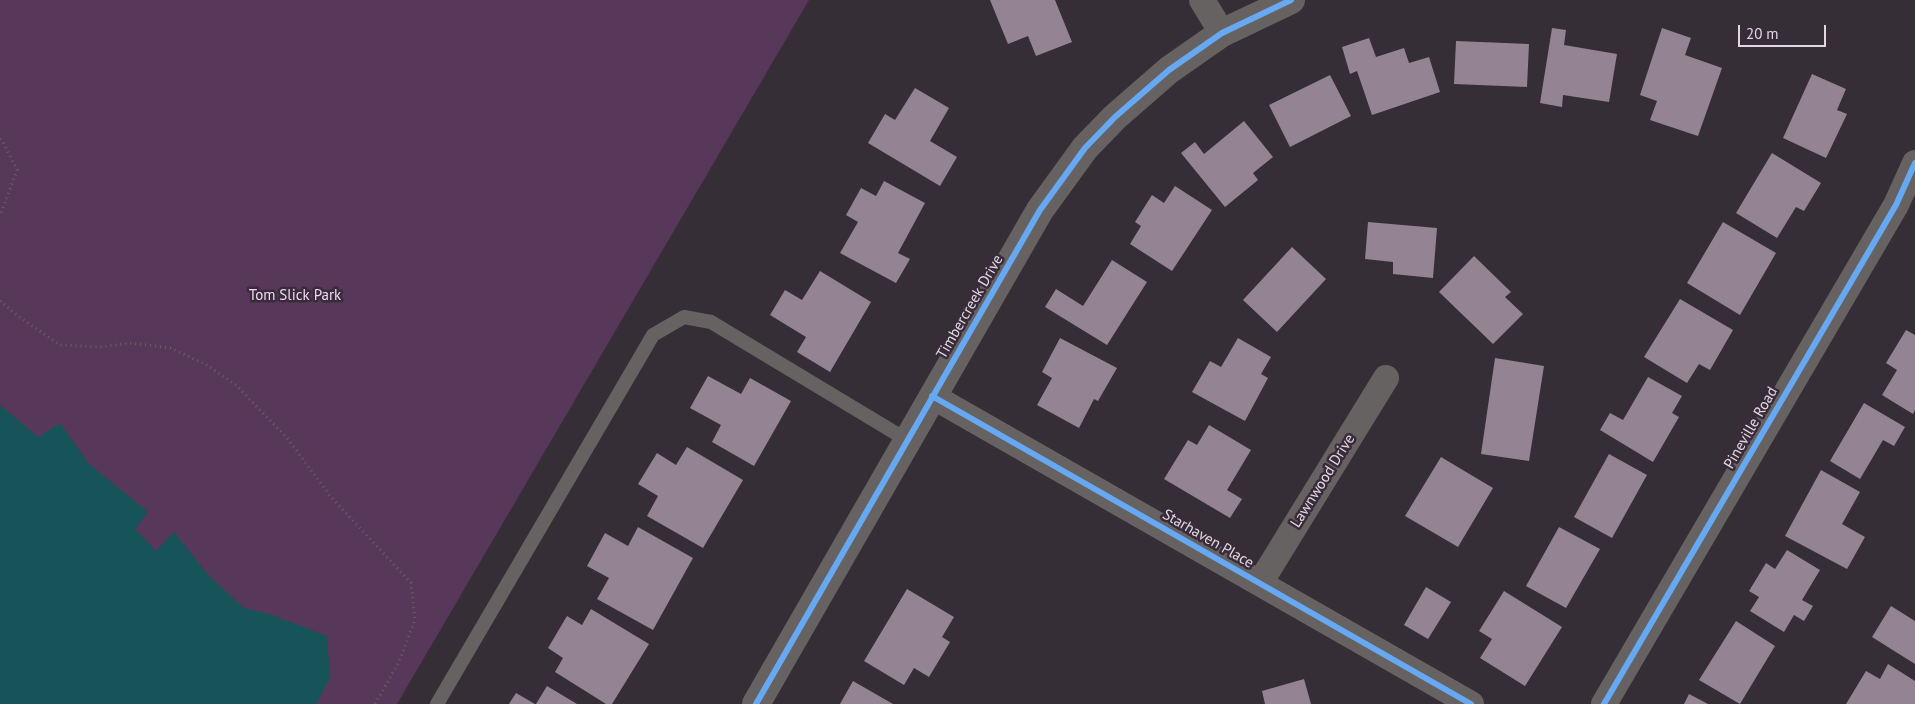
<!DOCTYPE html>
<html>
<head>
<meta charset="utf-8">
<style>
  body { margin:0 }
  #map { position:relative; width:1915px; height:704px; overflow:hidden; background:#362e36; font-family:"PT Sans",sans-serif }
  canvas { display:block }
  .scale { position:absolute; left:1738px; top:25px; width:88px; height:22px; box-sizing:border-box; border:2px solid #e1d8e2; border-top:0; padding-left:6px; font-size:15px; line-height:18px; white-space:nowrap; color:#e1d8e2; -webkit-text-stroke:4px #392b3a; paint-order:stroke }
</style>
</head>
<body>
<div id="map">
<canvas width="1915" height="704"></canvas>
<div class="scale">20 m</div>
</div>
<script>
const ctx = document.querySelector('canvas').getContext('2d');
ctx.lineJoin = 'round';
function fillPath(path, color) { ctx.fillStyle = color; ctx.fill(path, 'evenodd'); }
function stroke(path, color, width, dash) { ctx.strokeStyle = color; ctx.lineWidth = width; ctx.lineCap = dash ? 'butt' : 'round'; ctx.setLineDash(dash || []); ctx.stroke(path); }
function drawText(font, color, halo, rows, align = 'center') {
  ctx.font = font + ' "PT Sans",sans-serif'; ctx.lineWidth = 5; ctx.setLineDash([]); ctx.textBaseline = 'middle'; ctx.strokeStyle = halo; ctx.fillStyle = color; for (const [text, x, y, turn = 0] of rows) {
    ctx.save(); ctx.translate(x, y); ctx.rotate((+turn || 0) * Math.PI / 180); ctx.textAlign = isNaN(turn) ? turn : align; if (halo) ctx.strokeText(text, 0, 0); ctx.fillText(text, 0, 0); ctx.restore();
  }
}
const green = new Path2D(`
  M0,0H809L397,704H0Z`);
const water = new Path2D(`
  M0,405L38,437L60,423L89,464L148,512L135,529L156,551L174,532L209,576L244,608L269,614L327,636L330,678L316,704H0Z`);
const building = new Path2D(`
  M990,0H1055L1072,42L1036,56L1028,36L1008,44Z
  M1552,28L1566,30L1564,45L1617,54L1609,102L1563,95L1562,107L1540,103Z
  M1662,28L1691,38L1685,55L1722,68L1698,136L1650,120L1657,101L1640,95Z
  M1369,38L1376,57L1404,48L1409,63L1429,57L1440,92L1372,115L1357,71L1350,74L1342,47Z
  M1456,41L1529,44L1527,87L1454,84Z
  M1812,74L1846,89L1837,110L1847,114L1826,158L1783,138Z
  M1330,75L1351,116L1290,147L1269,105Z
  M915,88L949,108L930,141L957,157L940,186L868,143L885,114L895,120Z
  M1244,121L1273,157L1253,173L1258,180L1225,207L1181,153L1195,142L1204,154Z
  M1772,153L1821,183L1804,211L1796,207L1777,238L1736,213Z
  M884,181L925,203L898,253L910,259L896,283L840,253L858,222L846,215L861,188L876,196Z
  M1175,186L1212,210L1172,271L1130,244L1141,226L1135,222L1152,195L1164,203Z
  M1368,222L1437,228L1433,278L1393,274V262L1365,259Z
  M1723,222L1776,253L1740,315L1687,283Z
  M1292,247L1326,279L1277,332L1243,300Z
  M1474,256L1511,292L1505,297L1523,314L1493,344L1439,292Z
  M1112,260L1147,282L1107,345L1045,307L1056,289L1083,306Z
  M820,271L871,302L830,372L797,352L806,337L770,315L785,290L802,300Z
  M1680,299L1733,330L1710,370L1699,364L1687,383L1644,357Z
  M1906,330L1915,335V410L1913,414L1882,395L1897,370L1886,363Z
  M1060,338L1117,368L1098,401L1094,399L1079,428L1037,405L1052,378L1042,372Z
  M1238,338L1271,357L1261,374L1268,378L1245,421L1192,392L1210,361L1221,367Z
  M1495,358L1544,366L1529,461L1481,454Z
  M708,376L741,394L750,378L791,401L754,466L712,442L721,425L690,408Z
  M1648,377L1682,396L1672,413L1679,417L1653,462L1600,430L1610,413L1623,420Z
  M1864,403L1905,427L1894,446L1883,440L1860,479L1830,461Z
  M1209,425L1251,450L1227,490L1242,499L1230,518L1164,479L1188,440L1197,445Z
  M687,447L743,480L703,548L647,516L658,496L638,484L657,453L676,465Z
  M1609,454L1647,475L1612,538L1574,517Z
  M1441,457L1493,488L1458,547L1405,516Z
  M1821,470L1860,492L1842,524L1865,537L1847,569L1785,536Z
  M638,527L693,558L653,630L597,599L609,578L587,566L605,533L628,546Z
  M1559,527L1600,549L1566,608L1526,586Z
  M1787,550L1820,570L1802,600L1813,606L1804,621L1794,615L1784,632L1750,611L1759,597L1749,591L1766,563L1775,569Z
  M1426,587L1451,602L1428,639L1404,625Z
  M907,589L954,617L942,637L950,642L929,677L914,668L904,685L864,661Z
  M1504,591L1562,627L1525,686L1480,658L1492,639L1479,631Z
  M1891,606L1915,621V664L1872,637Z
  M591,609L649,644L612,704H606L555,672L563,658L548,648L567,616L582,625Z
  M1736,621L1775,646L1740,704L1699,680Z
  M1888,664L1915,681V704H1846L1866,671L1880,679Z
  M1304,679L1311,704H1265L1262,691Z
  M853,681L893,704H840Z
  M547,686L577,704H536Z
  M516,693L535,704H509Z
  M1689,694L1708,704H1684Z`);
const path = new Path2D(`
  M0,139L3,142L17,170L0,216
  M0,301L18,316L60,345L100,347L132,343L170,348L205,364L236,385L288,439L331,497L411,583L415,620L399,662L375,704`);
const service = new Path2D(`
  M437,704L653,335L684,317L711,322L907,440`);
const minor = new Path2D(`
  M1202,0L1222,33
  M932,396L1471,704
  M1260,583L1386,378
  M1604,704L1896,205L1915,163`);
const tertiary = new Path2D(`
  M756,704L1040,210L1085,148L1115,117L1169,70L1222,33L1291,0`);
const cycleway = new Path2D(`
  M932,396L1471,704
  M756,704L1040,210L1085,148L1115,117L1169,70L1222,33L1291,0
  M1604,704L1896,205L1915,163`);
const parkNames = [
  ["Tom Slick Park",295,296]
];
const streetNames = [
  ["Timbercreek Drive",970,307,-60],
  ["Pineville Road",1751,428,-60],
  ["Lawnwood Drive",1323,481,-58],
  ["Starhaven Place",1208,539,30]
];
fillPath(green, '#57375a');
fillPath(water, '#165459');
fillPath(building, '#948392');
stroke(path, '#656163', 3, [1, 4]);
stroke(service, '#666262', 14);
stroke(minor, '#666262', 26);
stroke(tertiary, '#666262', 28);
stroke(cycleway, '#66a8f1', 6);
drawText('15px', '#f4d6f7', '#392b3a', parkNames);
drawText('15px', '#e1d8e2', '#392b3a', streetNames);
</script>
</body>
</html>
